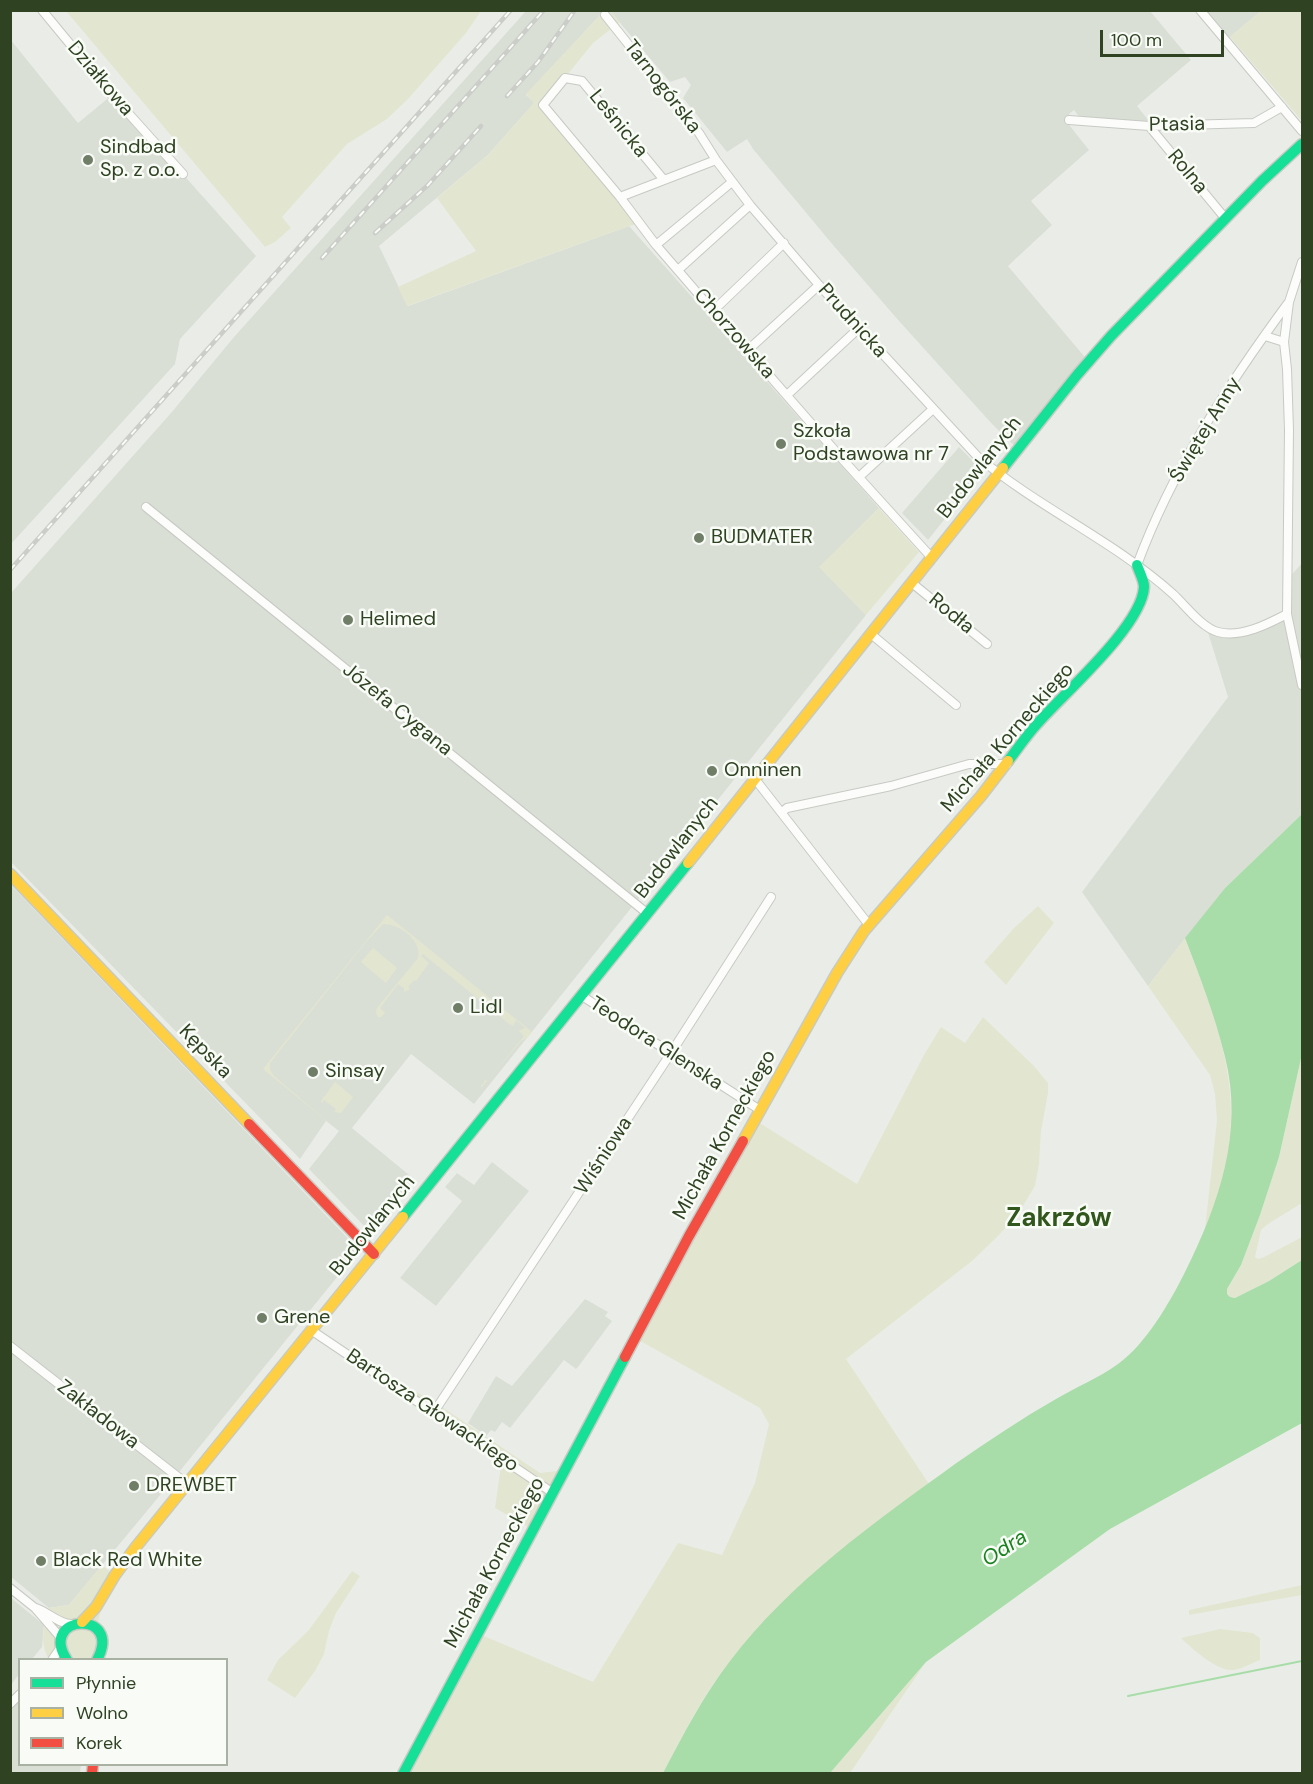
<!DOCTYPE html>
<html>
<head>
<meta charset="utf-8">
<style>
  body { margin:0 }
  #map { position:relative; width:1313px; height:1784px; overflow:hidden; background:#eaede7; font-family:"DM Sans",sans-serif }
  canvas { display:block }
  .frame { position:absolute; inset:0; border:12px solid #2f4323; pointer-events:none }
  .legend { position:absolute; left:18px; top:1658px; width:210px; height:108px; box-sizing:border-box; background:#f9fbf7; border:2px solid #a8b1a2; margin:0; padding:8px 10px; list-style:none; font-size:18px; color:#2f4323 }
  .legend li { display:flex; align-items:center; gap:12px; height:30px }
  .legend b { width:30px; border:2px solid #a8b1a2 }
  .scale { position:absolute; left:1100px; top:30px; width:124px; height:27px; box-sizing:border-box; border:3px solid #2f4323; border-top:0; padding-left:8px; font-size:18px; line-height:21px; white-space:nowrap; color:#2f4323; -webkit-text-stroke:4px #f9fbf7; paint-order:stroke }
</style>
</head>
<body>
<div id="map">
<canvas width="1313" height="1784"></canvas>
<div class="frame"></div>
<ul class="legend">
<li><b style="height:8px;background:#16e098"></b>Płynnie</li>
<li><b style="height:8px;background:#ffcf43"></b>Wolno</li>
<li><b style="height:8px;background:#f24e42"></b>Korek</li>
</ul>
<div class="scale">100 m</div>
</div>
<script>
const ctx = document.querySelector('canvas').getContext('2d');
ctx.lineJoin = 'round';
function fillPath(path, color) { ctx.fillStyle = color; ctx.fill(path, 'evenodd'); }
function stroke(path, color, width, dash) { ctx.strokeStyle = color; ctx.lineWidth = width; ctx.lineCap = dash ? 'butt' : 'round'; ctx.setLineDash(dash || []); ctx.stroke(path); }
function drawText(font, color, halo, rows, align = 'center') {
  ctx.font = font + ' "DM Sans",sans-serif'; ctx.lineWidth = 5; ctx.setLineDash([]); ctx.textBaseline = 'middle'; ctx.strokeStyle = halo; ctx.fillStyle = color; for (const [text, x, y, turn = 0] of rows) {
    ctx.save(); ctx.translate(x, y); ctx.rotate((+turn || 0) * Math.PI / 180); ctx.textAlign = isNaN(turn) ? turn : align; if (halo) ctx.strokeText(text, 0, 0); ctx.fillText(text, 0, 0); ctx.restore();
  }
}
const built = new Path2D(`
  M526,11H604L526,95L535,102L488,155L379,246L408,306L629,226L879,508L820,567L866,615L474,1104L411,1054L352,1128L414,1179L371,1233L309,1169L339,1131L326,1121L300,1159L11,862V593L171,413L234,337Z
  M610,11H1150L1191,60L1137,106L1149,121L1144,123L1080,118L1074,110L1069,114L1070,126L1089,150L1031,201L1052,225L1008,266L1089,362L1018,449L992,424L899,321L833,245L753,149L747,139L727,152L683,98L691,85L685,77L670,82Z
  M1200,11H1261L1230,37L1225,40Z
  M10,39L78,123L112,95L256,256L180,339L175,364L11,544Z
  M959,447L983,471L928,540L902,513Z
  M1302,563V814L1225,888L1148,986L1082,892L1228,697L1206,626L1237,633L1287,614V580Z
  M10,884L359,1250L171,1482L69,1605L49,1608L11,1577Z
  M492,1162L529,1191L436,1306L400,1278L462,1201L445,1187L457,1173L474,1185Z
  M585,1299L608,1312L605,1316L612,1321L578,1367L576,1369L564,1360L510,1428L502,1422L495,1432L491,1430L486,1436L468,1423L496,1376L512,1386Z
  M11,1598L44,1625L42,1647L32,1659L20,1660L19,1674L11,1685Z
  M19,1694L20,1764L81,1765L80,1773H11L10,1704Z`);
const green = new Path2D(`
  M66,11H481L466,33L408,99L387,119L347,144L282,217L291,228L275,242L265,247Z
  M604,11H610L620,22L593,43L543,105L640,223L629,226L407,306L398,287L476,251L437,198L488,155L534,103L526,94Z
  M1261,11H1302V121L1230,37Z
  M879,508L919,552L866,615L819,567Z
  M1038,906L1054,923L1006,985L984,962L1014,928Z
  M387,915L532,1032L528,1037L521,1041L481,1088V1085L483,1084L485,1080L487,1081L524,1036L519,1031L525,1028L516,1020L513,1026L508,1023L423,954L421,956L429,963L416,981L414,980L408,987L410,989L404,992V988L398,984L380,1008L385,1013L381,1017H378L376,1012L377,1008L418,958C423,941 399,923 383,924L366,942L270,1063V1070L274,1076L329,1123L263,1069Z
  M1185,938C1215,1017 1243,1082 1226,1168C1222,1189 1213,1209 1205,1229L1217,1120L1215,1094L1210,1075L1148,986Z
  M373,948L397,968L386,983L361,962Z
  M983,1017L1034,1066L1048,1083V1093L1041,1131L1039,1164L1035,1186L1018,1214L998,1236L972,1261L846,1359L929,1484C857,1536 787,1590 731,1660C703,1694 683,1735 663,1773L403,1774L479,1634L593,1682L678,1543L722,1555L755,1483L769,1424L760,1408L635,1338L755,1120L857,1184L924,1055L941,1027L965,1043Z
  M1302,1054V1203L1268,1224L1261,1230L1255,1257L1258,1259L1264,1257L1302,1237V1260L1269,1281L1235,1298L1230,1297L1227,1294V1289L1241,1265L1260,1215L1279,1157Z
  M335,1082L353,1097L341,1113L334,1112L336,1109L324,1100L322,1103L321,1101Z
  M311,1330L439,1405L540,1473L565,1470L534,1530L495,1508L502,1458Z
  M102,1565L115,1576L104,1595L98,1623L99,1631L97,1659H49C39,1643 44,1626 49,1608L69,1605Z
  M352,1571L360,1576L336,1613L329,1631L324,1654L315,1671L295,1698L267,1680L278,1660L308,1631Z
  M1302,1585V1595L1189,1615V1610Z
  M1220,1629L1253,1633L1260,1638V1660C1252,1663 1242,1669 1233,1670C1218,1672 1191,1648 1181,1638Z
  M926,1662L850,1773H830Z`);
const water = new Path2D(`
  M1302,814V1054L1279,1157L1260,1215L1241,1265L1227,1289V1294L1230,1297L1235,1298L1269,1281L1302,1260V1423L1110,1529L926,1662L830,1773H663C683,1735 703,1696 730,1661C791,1581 875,1522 955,1464C988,1441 1021,1419 1056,1399C1076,1387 1099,1378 1118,1364C1146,1344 1170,1302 1185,1272C1219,1204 1244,1132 1225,1057C1215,1016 1200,977 1185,938L1225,888Z`);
const stream = new Path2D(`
  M1128,1696L1302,1661`);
const street = new Path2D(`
  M42,10L112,95L183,174
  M1200,10L1302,131
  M605,15L699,133L716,160L750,205L819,285L978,457C1039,508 1114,541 1173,594C1185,605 1202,628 1218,632C1241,638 1268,624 1287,614
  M1069,120L1149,126L1254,123L1282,107
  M1149,126L1225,218
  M664,180L582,81L565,78L543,105L620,197L656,245L713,311L844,461L932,558
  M620,197L716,160
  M656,245L732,182
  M1302,262L1289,302L1284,342L1287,369L1289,430L1287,614L1302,685
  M678,270L750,205
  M713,311L784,243
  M1265,336L1284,342
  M748,350L819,285
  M787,395L859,328
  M859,477L933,409
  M146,507L648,914
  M1137,565C1172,470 1229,383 1288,303
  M912,583L987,644
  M871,634L956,705
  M755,779L869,925
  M782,812L787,808L891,786L969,764H1007
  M582,996L760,1110
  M311,1330L553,1493
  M10,1346L187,1484
  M434,1412L671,1053L771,897
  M10,1588L35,1608L61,1638
  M36,1608C48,1612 60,1625 72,1624
  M52,1660L61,1647
  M10,1704L20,1694`);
const fast = new Path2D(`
  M1003,468L1077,375L1111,336L1262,181L1302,144
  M1008,761C1018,748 1027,735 1037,724C1063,694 1142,626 1144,587C1144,580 1139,571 1137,565
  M403,1217L688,863
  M67,1660C37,1614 124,1609 97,1660
  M403,1774L625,1357`);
const slow = new Path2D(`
  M688,863L1003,468
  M10,874L249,1124
  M743,1141L837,973L864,931L981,796L1008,761
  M82,1622L96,1607L115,1575L135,1548L403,1217`);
const jam = new Path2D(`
  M249,1124L374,1254
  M625,1357L689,1236L743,1141
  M92,1774L93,1764`);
const rail = new Path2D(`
  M507,96L538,62L575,10
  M375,233L428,185L481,126
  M322,258L544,10
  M10,570L511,10`);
const markers = [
  [88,160,6,"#707e68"],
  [781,444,6,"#707e68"],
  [699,538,6,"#707e68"],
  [348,620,6,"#707e68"],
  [712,771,6,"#707e68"],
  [458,1008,6,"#707e68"],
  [313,1072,6,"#707e68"],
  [262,1318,6,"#707e68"],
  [134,1486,6,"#707e68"],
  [41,1561,6,"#707e68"]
];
const streetNames = [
  ["Działkowa",100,79,50],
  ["Tarnogórska",662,87,52],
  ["Leśnicka",618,124,51],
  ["Ptasia",1177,125,-1],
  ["Rolna",1187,172,50],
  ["Prudnicka",852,321,48],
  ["Chorzowska",734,334,49],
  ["Świętej Anny",1206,430,-59],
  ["Budowlanych",980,468,-52],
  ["Rodła",951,614,39],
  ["Józefa Cygana",397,710,39],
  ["Michała Korneckiego",1008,738,-49],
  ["Budowlanych",677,848,-52],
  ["Teodora Glenska",656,1044,33],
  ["Kępska",205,1052,46],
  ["Michała Korneckiego",725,1135,-61],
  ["Wiśniowa",604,1156,-57],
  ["Budowlanych",373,1226,-51],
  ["Bartosza Głowackiego",432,1411,34],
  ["Zakładowa",98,1415,38],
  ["Michała Korneckiego",495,1563,-62]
];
const poiNames = [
  ["Sindbad",100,148],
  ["Sp. z o.o.",100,171],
  ["Szkoła",793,432],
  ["Podstawowa nr 7",793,455],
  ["BUDMATER",711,538],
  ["Helimed",360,620],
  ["Onninen",724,771],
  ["Lidl",470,1008],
  ["Sinsay",325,1072],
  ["Grene",274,1318],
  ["DREWBET",146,1486],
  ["Black Red White",53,1561]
];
const waterNames = [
  ["Odra",1005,1549,-33]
];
const districtNames = [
  ["Zakrzów",1059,1219]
];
fillPath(built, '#dadfd5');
fillPath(green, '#e2e6d0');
fillPath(water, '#a8dda9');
stroke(stream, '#a8dda9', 2);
stroke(street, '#c7cac4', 10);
stroke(fast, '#c7cbc3', 13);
stroke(slow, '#c7cbc3', 13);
stroke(jam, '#c7cbc3', 13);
stroke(street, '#fcfcfb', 8);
stroke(fast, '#16e098', 10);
stroke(slow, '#ffcf43', 10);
stroke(jam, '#f24e42', 10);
stroke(rail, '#cacdc8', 4.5);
stroke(rail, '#f9fbf7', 2, [7]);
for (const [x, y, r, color] of markers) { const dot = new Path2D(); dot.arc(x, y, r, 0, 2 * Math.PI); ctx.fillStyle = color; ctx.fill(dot); stroke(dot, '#f9fbf7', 2); }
drawText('20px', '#2f4323', '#f9fbf7', streetNames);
drawText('20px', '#2f4323', '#f9fbf7', poiNames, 'left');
drawText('italic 21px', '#18831e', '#f9fbf7', waterNames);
drawText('bold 26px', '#31571d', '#f9fbf7', districtNames);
</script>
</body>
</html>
